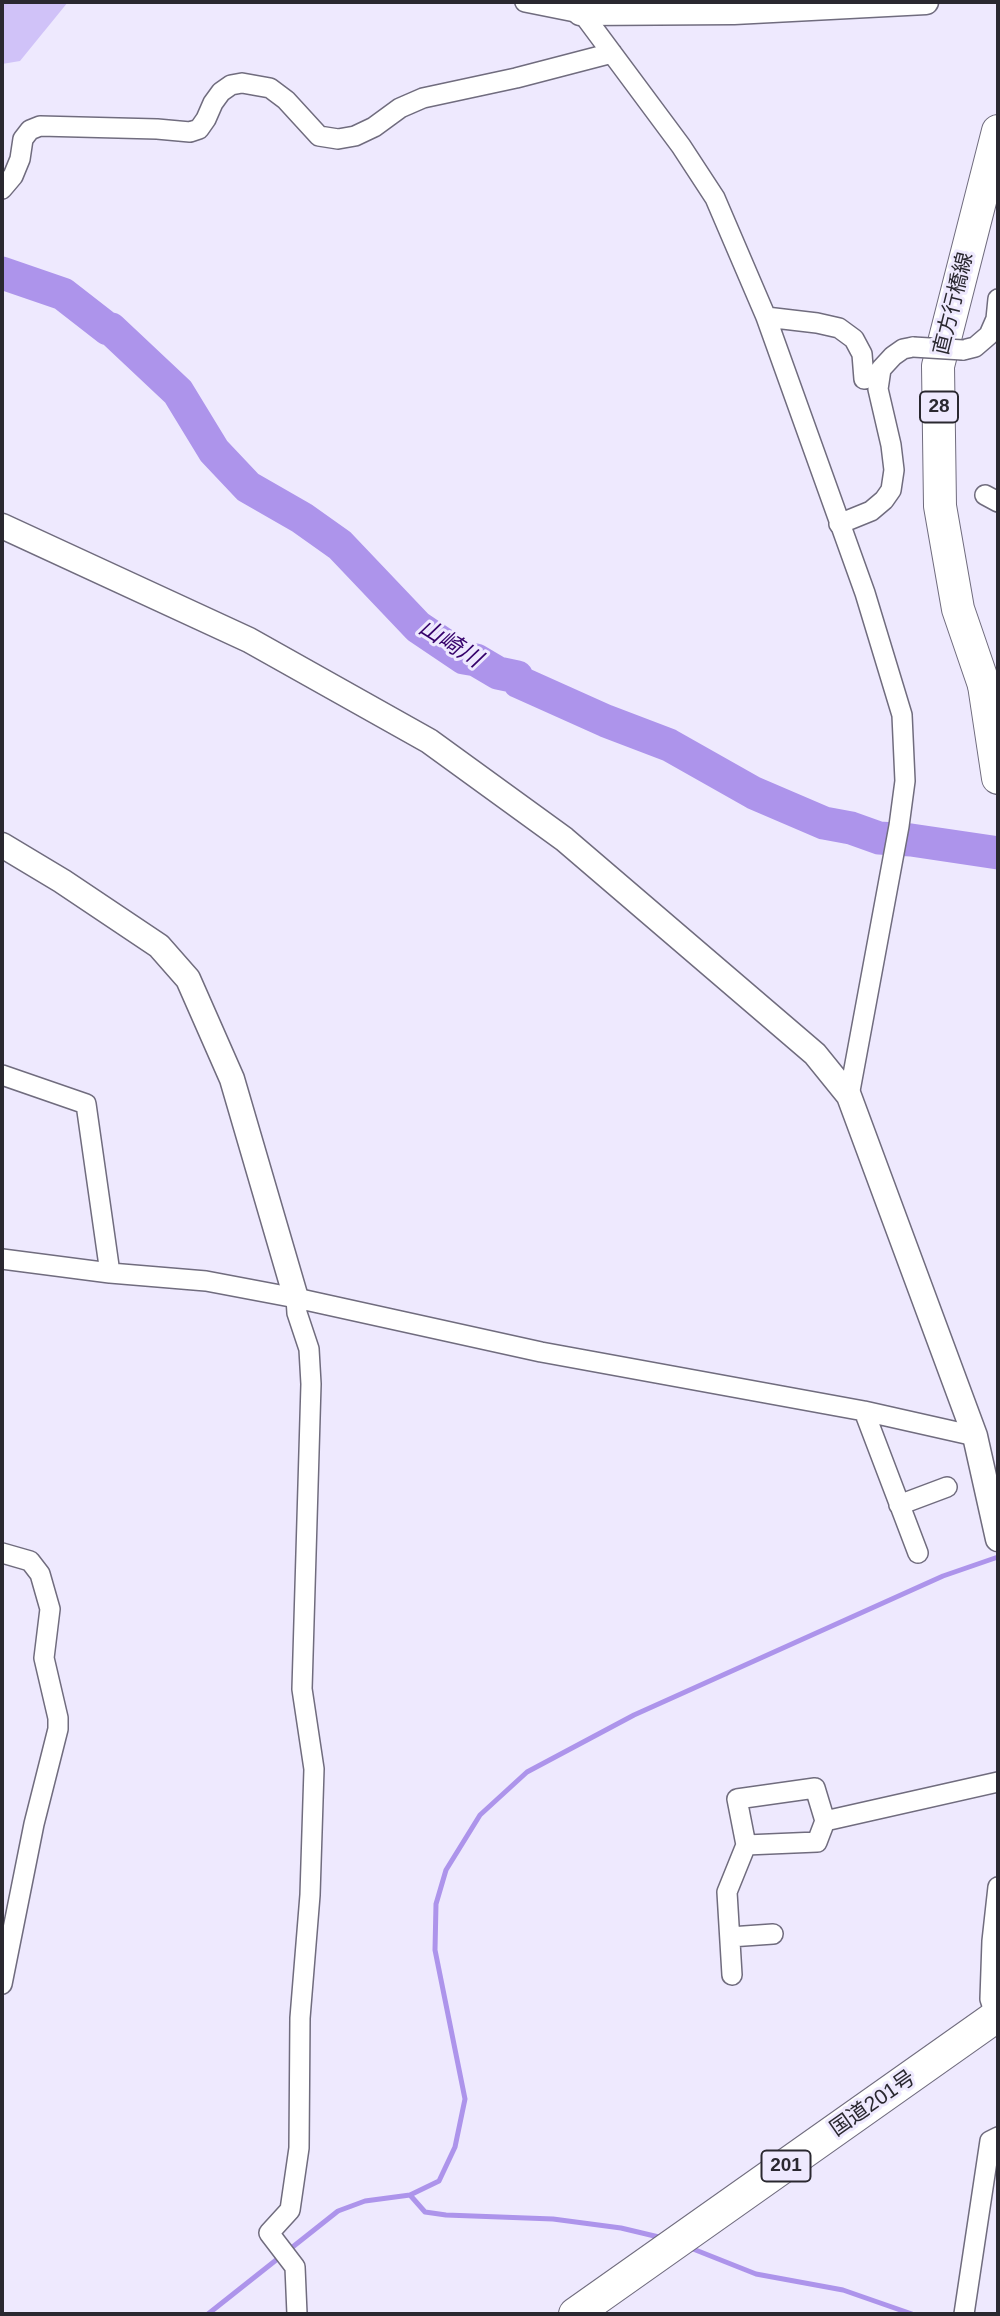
<!DOCTYPE html>
<meta charset="utf-8">
<style>
body{margin:0}
#map{position:relative;width:1000px;height:2316px;overflow:hidden;background:#eee9fe;font-family:Helvetica,sans-serif}
canvas{display:block}
.frame{position:absolute;inset:0;border:4px solid #2a2830;pointer-events:none}
</style>
<div id="map">
<canvas width="1000" height="2316"></canvas>
<div class="frame"></div>
</div>
<script>
const ctx = document.querySelector('canvas').getContext('2d');
ctx.lineJoin = 'round';
function fill(path, color) { ctx.fillStyle = color; ctx.fill(path, 'evenodd'); }
const poly = rows => new Path2D(rows.map(r => 'M' + r).join(''));
function strokePath(path, color, width, dash) { ctx.strokeStyle = color; ctx.lineWidth = width; ctx.lineCap = dash ? 'butt' : 'round'; ctx.setLineDash(dash || []); ctx.stroke(path); }
function drawText(font, color, halo, rows, align = 'center') {
  ctx.font = font + ' Helvetica,"Noto Sans JP",sans-serif'; ctx.lineWidth = 6; ctx.setLineDash([]); ctx.textBaseline = 'middle'; ctx.strokeStyle = halo; ctx.fillStyle = color; for (const [text, x, y, turn = 0] of rows) {
    ctx.save(); ctx.translate(x, y); ctx.rotate((+turn || 0) * Math.PI / 180); ctx.textAlign = isNaN(turn) ? turn : align; if (halo) ctx.strokeText(text, 0, 0); ctx.fillText(text, 0, 0); ctx.restore();
  }
}
fill(poly([
 [2,2,68,2,20,61,2,64]
]), '#d0c2f8');
strokePath(poly([
 [410,2195,425,2212,446,2215,553,2219,621,2228,663,2238],
 [688,2247,756,2274,843,2290,912,2314],
 [208,2314,338,2211,365,2201,410,2195,439,2181,455,2147,465,2099,435,1950,436,1904,446,1870,480,1815,527,1772,634,1715,943,1576,998,1557]
]), '#ad94eb', 5);
strokePath(poly([
 [2,273,63,294,108,329,111,329,178,392,214,451,248,487,302,518,340,545,418,627,464,658,476,660,498,673,517,677,519,682,606,721,669,745,754,793,824,823,851,828,879,838,911,840,998,853]
]), '#ad94eb', 33);
const minor = poly([
 [525,2,580,13],
 [574,2,681,146,715,198,766,317,865,593,902,715,905,781,899,826,849,1096],
 [2,189,13,176,20,159,23,139,30,130,40,126,157,129,190,132,199,129,206,119,213,103,221,92,231,85,242,83,270,88,286,100,319,136,338,139,355,136,374,127,400,108,423,98,516,78,612,53],
 [766,317,817,323,839,328,854,339,862,354,864,379],
 [963,350,975,347,989,335,996,319,998,299],
 [985,495,998,502],
 [839,524,871,511,884,500,891,490,894,470,891,445,878,389,881,369,893,356,903,349,913,347],
 [2,1075,86,1104,110,1273],
 [2,1259,110,1273,206,1281,296,1298,541,1352,864,1411,975,1436],
 [296,1298,297,1313,309,1349,311,1384,302,1689,314,1769,310,1895,300,2018,299,2148,290,2210,269,2233,295,2267,297,2314],
 [864,1411,918,1553],
 [899,1505,947,1487],
 [2,1553,30,1561,40,1574,50,1609,44,1658,58,1718,58,1729,34,1824,2,1984],
 [815,1788,825,1821,817,1842,746,1845,737,1799,815,1788],
 [825,1821,998,1782],
 [730,1937,773,1934],
 [732,1975,727,1892,746,1845],
 [996,2017,990,1999,992,1941,998,1887],
 [964,2314,990,2141,998,2137]
]);
const tertiary = poly([
 [580,13,734,12,926,2],
 [2,526,249,640,429,741,564,839,815,1054,849,1096,975,1436,998,1539],
 [2,845,62,881,159,946,188,979,232,1079,296,1298]
]);
const primary = poly([
 [984,685,958,609,940,506,938,366,998,131]
]);
const trunk = poly([
 [984,685,998,778],
 [575,2314,998,2015]
]);
strokePath(minor, '#706c7e', 22);
strokePath(tertiary, '#706c7e', 27);
strokePath(primary, '#706c7e', 34);
strokePath(trunk, '#706c7e', 34);
strokePath(minor, '#fff', 19);
strokePath(tertiary, '#fff', 24);
strokePath(primary, '#fff', 32);
strokePath(trunk, '#fff', 32);
const minorBridge = poly([
 [913,347,963,350]
]);
strokePath(minorBridge, '#706c7e', 22, []);
strokePath(minorBridge, '#fff', 19);
for (const [x, y, w] of [
 [939,407,38],
 [786,2166,49]
]) { const box = new Path2D(); box.roundRect(x - w / 2, y - 15.5, w, 31, 5); ctx.fillStyle = '#eee9fe'; ctx.fill(box); strokePath(box, '#2a2830', 2); }
drawText('bold 19px', '#2a2830', null, [
 ["28",939,407],
 ["201",786,2166]
]);
drawText('21px', '#2a2830', '#eee9fe', [
 ["直方行橋線",954,304,-76],
 ["国道201号",873,2104,-35]
]);
drawText('italic 23px', '#35006a', '#eee9fe', [
 ["山崎川",450,644,32]
]);
</script>
